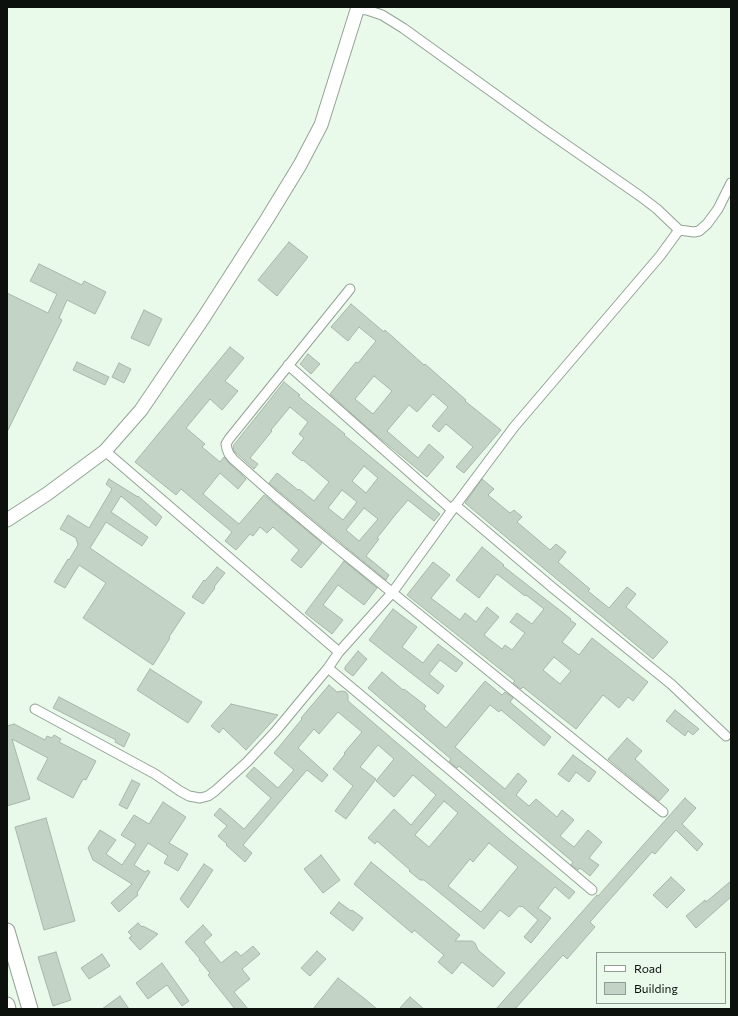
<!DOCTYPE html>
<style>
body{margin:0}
#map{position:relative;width:738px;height:1016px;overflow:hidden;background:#e9faeb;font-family:Commissioner,sans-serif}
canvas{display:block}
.frame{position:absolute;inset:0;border:8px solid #0c110d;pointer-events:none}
.legend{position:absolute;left:596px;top:952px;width:130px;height:52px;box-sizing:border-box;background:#e9faeb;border:1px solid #919d92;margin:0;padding:5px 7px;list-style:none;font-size:12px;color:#0c110d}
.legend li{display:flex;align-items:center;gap:8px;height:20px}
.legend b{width:20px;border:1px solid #919d92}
</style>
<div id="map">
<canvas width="738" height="1016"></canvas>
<div class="frame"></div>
<ul class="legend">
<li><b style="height:5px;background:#fff"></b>Road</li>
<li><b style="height:11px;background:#c3d3c5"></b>Building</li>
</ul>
</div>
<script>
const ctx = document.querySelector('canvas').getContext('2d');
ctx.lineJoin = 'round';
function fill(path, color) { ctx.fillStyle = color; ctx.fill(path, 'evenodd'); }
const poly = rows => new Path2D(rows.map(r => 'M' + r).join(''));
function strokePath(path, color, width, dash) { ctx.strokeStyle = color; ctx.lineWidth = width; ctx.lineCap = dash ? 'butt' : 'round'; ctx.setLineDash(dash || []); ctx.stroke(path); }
const building = poly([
 [289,242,308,257,277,296,258,280,289,242],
 [39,264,82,285,84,281,106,292,95,314,67,300,59,318,62,320,7,432,7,293,48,313,57,294,30,281,39,264],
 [351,304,384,332,385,330,424,365,425,364,466,400,465,401,501,430,464,473,456,467,473,447,446,424,439,432,432,426,448,407,433,394,417,412,409,405,387,431,418,458,429,444,444,457,427,477,370,430,330,394,356,362,358,363,376,341,359,327,348,341,331,327,351,304],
 [374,376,392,391,373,414,355,399,374,376],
 [144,310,162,319,149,346,131,338,144,310],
 [230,347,244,358,225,381,238,391,222,410,210,399,186,428,205,444,202,447,220,462,224,457,229,463,246,479,238,489,220,473,203,494,239,524,264,495,322,543,301,568,291,560,299,550,273,527,267,533,260,527,253,536,250,534,236,550,225,541,232,532,181,489,176,495,135,462,230,347],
 [308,354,320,364,311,374,300,364,308,354],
 [77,362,109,377,105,385,73,370,77,362],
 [119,363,131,369,124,383,112,377,119,363],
 [284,382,300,395,298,396,345,434,344,435,440,514,434,521,408,500,396,514,377,538,379,539,366,556,389,575,386,580,335,538,269,483,277,473,298,490,299,489,314,501,329,482,303,460,302,461,292,453,304,438,299,434,308,422,290,407,271,430,272,431,250,458,258,464,254,469,234,451,233,446,284,382],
 [364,466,378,478,366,493,352,481,364,466],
 [342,490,357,502,343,520,328,508,342,490],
 [364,508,378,519,359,541,346,530,364,508],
 [109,479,138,497,138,496,162,517,156,526,121,496,111,512,148,537,142,546,106,522,90,548,185,613,169,637,170,638,153,665,83,618,106,583,79,565,65,588,54,582,68,559,69,560,78,545,76,538,60,529,68,515,89,528,112,489,106,484,109,479],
 [482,479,494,489,488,495,510,513,514,510,522,517,517,522,550,550,556,544,566,552,558,562,590,589,588,591,609,608,627,587,636,594,626,607,668,642,653,659,465,503,482,479],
 [482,547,504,565,503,566,571,619,570,620,576,624,562,642,579,655,592,638,648,682,633,701,628,697,619,708,603,695,576,729,523,687,521,689,513,683,515,681,407,595,433,562,450,575,431,598,460,620,465,613,476,622,487,607,499,617,484,635,502,649,505,645,512,650,525,633,510,622,517,613,532,624,544,609,526,595,525,596,497,574,479,598,456,580,482,547],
 [554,657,571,671,560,684,543,670,554,657],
 [344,561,377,588,364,605,338,585,323,605,343,620,332,634,305,613,344,561],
 [217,567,225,573,214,587,215,588,203,604,192,597,204,580,205,581,217,567],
 [393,609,417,627,402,647,423,663,438,644,463,663,456,672,440,660,429,674,444,686,438,694,369,640,393,609],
 [358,651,367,659,353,676,345,670,345,667,358,651],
 [150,669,202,702,188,723,137,690,150,669],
 [382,672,403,690,404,689,426,706,424,709,446,728,485,681,502,695,505,692,513,698,510,702,551,737,544,746,501,710,499,712,490,705,455,747,505,789,518,773,527,781,516,795,529,806,536,799,557,817,562,810,574,820,560,836,574,847,588,830,602,842,589,858,599,865,590,876,580,868,578,870,571,865,573,862,459,766,457,768,449,762,451,759,368,688,382,672],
 [329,685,337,692,342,691,346,692,348,695,348,701,507,837,575,892,569,899,555,887,538,908,551,918,531,943,524,937,538,920,522,906,521,907,519,906,509,917,500,910,484,929,424,880,420,880,409,871,410,870,377,841,375,844,368,838,394,809,411,825,436,795,413,775,394,797,376,781,394,759,378,745,360,767,376,779,346,819,335,811,353,786,333,769,345,754,344,753,362,732,338,712,319,734,314,729,298,748,328,775,322,782,307,770,243,845,252,853,245,862,226,845,227,844,218,836,227,826,214,815,220,808,244,829,271,798,246,776,254,767,278,788,294,770,274,753,302,719,301,718,329,685],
 [444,801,458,813,429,847,415,835,444,801],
 [489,843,518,867,481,912,448,886,470,859,473,862,489,843],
 [59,697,130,734,124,747,115,742,116,740,53,708,59,697],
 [231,704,278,715,246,750,223,728,219,733,211,726,231,704],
 [675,710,699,729,693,735,688,731,685,736,666,721,675,710],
 [14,724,45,740,47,736,52,738,54,735,61,739,59,742,96,761,86,780,83,779,73,798,37,779,48,758,12,739,30,799,7,806,7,726,14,724],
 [627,738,642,751,635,759,669,790,659,801,608,759,627,738],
 [573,755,596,772,589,782,576,772,569,782,558,774,573,755],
 [132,780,140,784,127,809,119,805,132,780],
 [685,798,696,808,682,824,703,844,697,851,676,830,655,854,652,852,590,922,595,927,567,959,563,955,515,1009,496,1009,597,895,598,896,685,798],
 [163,802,186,817,169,843,188,854,178,871,164,863,168,856,148,843,134,865,145,872,148,870,150,872,137,893,138,895,119,912,111,903,132,884,93,860,88,848,100,830,116,840,106,854,122,865,136,844,121,835,134,815,149,824,163,802],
 [46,818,75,921,44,930,15,827,46,818],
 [321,855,340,880,323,893,304,869,321,855],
 [371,862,460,935,455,941,472,941,475,943,478,950,505,973,493,987,462,962,452,974,438,962,444,955,414,930,412,933,354,884,371,862],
 [204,864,213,870,188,908,180,899,204,864],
 [671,877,685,890,667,908,653,895,671,877],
 [731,881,731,897,696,928,686,916,705,900,706,902,731,881],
 [339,902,351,911,352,910,363,918,353,931,330,913,339,902],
 [138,923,142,927,143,926,158,934,140,950,129,938,132,936,128,932,138,923],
 [203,925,212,935,204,942,221,963,236,951,241,956,253,946,260,954,242,969,250,979,234,992,248,1009,235,1009,208,975,210,973,199,960,200,959,185,942,203,925],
 [317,951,326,959,310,976,301,968,317,951],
 [56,952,71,1000,53,1006,38,957,56,952],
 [102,954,110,966,89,979,81,968,102,954],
 [162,963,189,1001,182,1006,167,985,148,999,136,983,162,963],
 [338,978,365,999,377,1009,313,1009,338,978],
 [120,996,129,1009,102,1009,120,996],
 [410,997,424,1009,399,1009,410,997]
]);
fill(building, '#c3d3c5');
strokePath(building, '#a7b7a9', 1);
const minor = poly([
 [357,9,367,10,382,15,403,28,545,130,640,196,657,209,679,230,694,232,699,231,707,224,718,209,731,183],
 [350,289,229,439,226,444,227,449,229,454,233,459,276,497,331,543,663,812],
 [288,365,452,510],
 [105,451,339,652],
 [455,505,553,588,671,684,726,736],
 [328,668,449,769,592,890],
 [35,709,155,774,180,791,189,796,200,798,208,796,215,791,247,762,275,732,328,668,339,652,392,593,452,510,514,427,660,256,679,230]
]);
const secondary = poly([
 [7,520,47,494,105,451,141,410,204,317,267,219,300,165,321,125,358,7]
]);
const primary = poly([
 [7,931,30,1009],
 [7,1005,8,1009]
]);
strokePath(minor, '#93a395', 11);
strokePath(secondary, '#93a395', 15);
strokePath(primary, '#93a395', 17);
strokePath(minor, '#fff', 9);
strokePath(secondary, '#fff', 13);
strokePath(primary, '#fff', 15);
</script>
